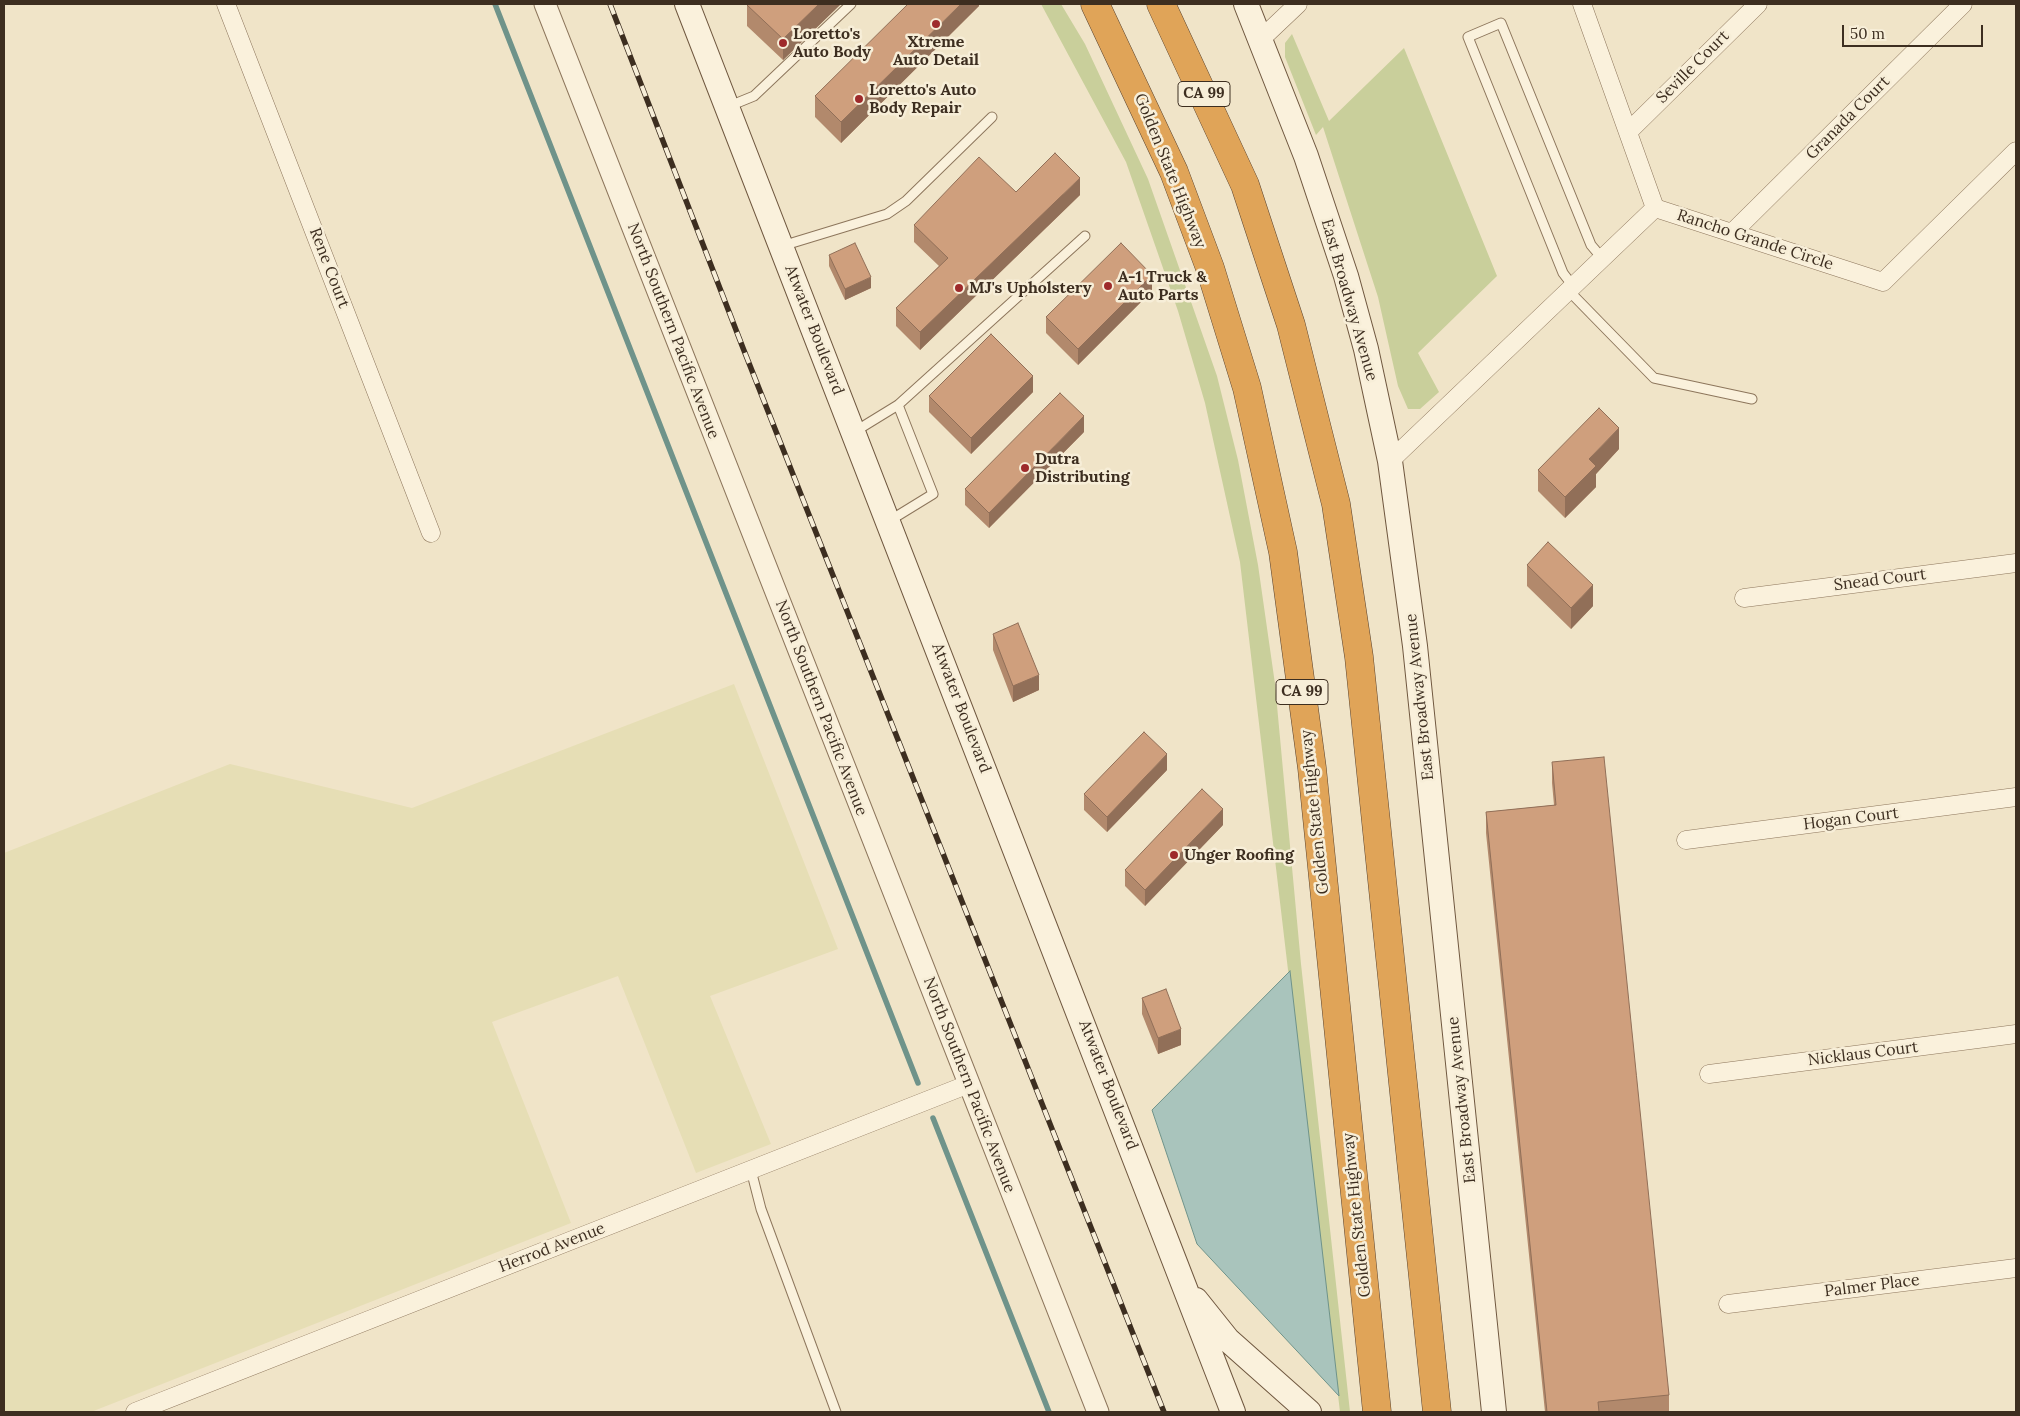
<!DOCTYPE html>
<style>
body{margin:0}
#map{position:relative;width:2020px;height:1416px;overflow:hidden;background:#f0e4c8;font-family:Lora,serif}
canvas{display:block}
.frame{position:absolute;inset:0;border:5px solid #3d2e20;pointer-events:none}
.scale{position:absolute;left:1842px;top:25px;width:141px;height:22px;box-sizing:border-box;border:2px solid #3d2e20;border-top:0;padding-left:6px;font-size:15px;line-height:18px;white-space:nowrap;color:#3d2e20;-webkit-text-stroke:4px #f7eed8;paint-order:stroke}
</style>
<div id="map">
<canvas width="2020" height="1416"></canvas>
<div class="frame"></div>
<div class="scale">50 m</div>
</div>
<script>
const ctx = document.querySelector('canvas').getContext('2d');
ctx.lineJoin = 'round';
function fill(path, color) { ctx.fillStyle = color; ctx.fill(path, 'evenodd'); }
const poly = rows => new Path2D(rows.map(r => 'M' + r).join(''));
function strokePath(path, color, width, dash) { ctx.strokeStyle = color; ctx.lineWidth = width; ctx.lineCap = dash ? 'butt' : 'round'; ctx.setLineDash(dash || []); ctx.stroke(path); }
function drawText(font, color, halo, rows, align = 'center') {
  ctx.font = font + ' Lora,serif'; ctx.lineWidth = 5; ctx.setLineDash([]); ctx.textBaseline = 'middle'; ctx.strokeStyle = halo; ctx.fillStyle = color; for (const [text, x, y, turn = 0] of rows) {
    ctx.save(); ctx.translate(x, y); ctx.rotate((+turn || 0) * Math.PI / 180); ctx.textAlign = isNaN(turn) ? turn : align; if (halo) ctx.strokeText(text, 0, 0); ctx.fillText(text, 0, 0); ctx.restore();
  }
}
fill(poly([
 [734,684,838,949,710,996,771,1144,696,1173,618,976,492,1022,571,1223,91,1412,4,1412,4,853,230,764,412,808]
]), '#e6deb5');
fill(poly([
 [1041,4,1061,4,1085,44,1148,179,1217,376,1238,460,1258,565,1275,684,1301,964,1350,1412,1340,1412,1240,562,1205,403,1178,311,1126,162],
 [1292,34,1329,121,1404,48,1497,276,1418,353,1439,392,1420,409,1408,409,1398,386,1378,297,1323,127,1316,135,1285,57,1285,43]
]), '#c9cf9b');
const water = poly([
 [1290,971,1339,1396,1197,1244,1152,1110,1290,971]
]);
fill(water, '#a9c4bc');
strokePath(water, '#6f938a', 1);
strokePath(poly([
 [495,4,918,1083],
 [933,1118,1049,1412]
]), '#6f938a', 5.5);
const service = poly([
 [727,107,754,96,851,4],
 [782,246,887,214,906,201,992,117],
 [1573,286,1563,273,1468,37,1501,23,1591,245,1602,258],
 [1568,290,1654,378,1752,399],
 [854,432,898,405,1085,236],
 [889,521,933,494,898,405],
 [751,1170,761,1209,836,1412]
]);
const minor = poly([
 [226,4,431,533],
 [1582,4,1655,208],
 [1260,40,1298,4],
 [1629,131,1758,4],
 [1655,208,1883,282,2016,151],
 [1733,232,1963,4],
 [1390,461,1655,208],
 [1744,598,2016,563],
 [1686,840,2016,797],
 [1709,1074,2016,1034],
 [1728,1304,2016,1268],
 [135,1412,969,1084]
]);
const tertiary = poly([
 [545,4,1098,1412]
]);
const secondary = poly([
 [687,4,1233,1412],
 [1246,4,1306,156,1346,276,1366,349,1390,461,1415,646,1494,1412],
 [1196,1300,1228,1340,1309,1412]
]);
const motorway = poly([
 [1095,4,1174,172,1210,268,1247,388,1283,552,1312,768,1377,1412],
 [1161,4,1245,185,1291,325,1336,504,1359,657,1437,1412]
]);
strokePath(service, '#8d765c', 11);
strokePath(minor, '#8d765c', 19);
strokePath(tertiary, '#8d765c', 23);
strokePath(secondary, '#6f573f', 26);
strokePath(motorway, '#5b4430', 29);
strokePath(service, '#faf1dc', 9);
strokePath(minor, '#faf1dc', 18);
strokePath(tertiary, '#faf1dc', 21);
strokePath(secondary, '#faf1dc', 24);
strokePath(motorway, '#e0a458', 28);
const rail = poly([
 [610,4,743,348,1164,1412]
]);
strokePath(rail, '#3d2e20', 5.5);
strokePath(rail, '#f7eed8', 4, [11]);
fill(poly([
 [841,4,783,60,747,26,747,5],
 [979,4,979,6,841,143,815,117,815,96],
 [1016,192,1080,195,920,350,896,326,896,308,939,266,914,242,914,225],
 [829,255,871,288,845,300,829,266],
 [1152,291,1078,365,1046,333,1046,317],
 [1033,392,971,454,929,412,929,396],
 [1084,432,989,528,965,505,965,489],
 [1619,449,1596,474,1596,487,1565,518,1538,491,1538,470],
 [1527,565,1593,606,1571,629,1527,586],
 [993,634,1039,690,1013,702,993,650],
 [1552,762,1669,1395,1669,1412,1545,1412,1486,833,1486,812,1554,805,1552,783],
 [1167,770,1107,832,1084,810,1084,794],
 [1223,825,1145,906,1125,886,1125,870],
 [1142,998,1181,1045,1158,1054,1142,1014]
]), '#b2896c');
fill(poly([
 [819,4,841,4,783,60,783,39],
 [961,4,979,4,979,6,841,143,841,122],
 [1080,178,1080,195,920,350,920,332],
 [1152,275,1152,291,1078,365,1078,349],
 [871,277,871,288,845,300,845,289],
 [1033,376,1033,392,971,454,971,438],
 [1084,416,1084,432,989,528,989,513],
 [1619,428,1619,449,1596,474,1596,487,1565,518,1565,497,1589,459],
 [1593,585,1593,606,1571,629,1571,608],
 [1039,675,1039,690,1013,702,1013,686],
 [1167,754,1167,770,1107,832,1107,817],
 [1223,809,1223,825,1145,906,1145,890],
 [1181,1029,1181,1045,1158,1054,1158,1038]
]), '#916f58');
const building = poly([
 [748,4,819,4,783,39,747,5,748,4],
 [908,4,961,4,841,122,815,96,908,4],
 [1055,153,1080,178,920,332,896,308,948,258,914,225,979,157,1016,192,1055,153],
 [855,243,871,277,845,289,829,255,855,243],
 [1121,243,1152,275,1078,349,1046,317,1121,243],
 [991,334,1033,376,971,438,929,396,991,334],
 [1060,393,1084,416,989,513,965,489,1060,393],
 [1599,408,1619,428,1589,459,1596,466,1565,497,1538,470,1599,408],
 [1548,542,1593,585,1571,608,1527,565,1548,542],
 [1018,623,1039,675,1013,686,993,634,1018,623],
 [1144,732,1167,754,1107,817,1084,794,1144,732],
 [1604,757,1669,1395,1598,1402,1599,1412,1547,1412,1486,812,1556,805,1552,762,1604,757],
 [1202,789,1223,809,1145,890,1125,870,1202,789],
 [1166,989,1181,1029,1158,1038,1142,998,1166,989]
]);
fill(building, '#cf9f7d');
strokePath(building, '#916f58', 1);
for (const [x, y, r, color] of [
 [936,24,5,"#9e2a2b"],
 [783,43,5,"#9e2a2b"],
 [859,99,5,"#9e2a2b"],
 [1108,286,5,"#9e2a2b"],
 [959,288,5,"#9e2a2b"],
 [1025,468,5,"#9e2a2b"],
 [1174,855,5,"#9e2a2b"]
]) { const dot = new Path2D(); dot.arc(x, y, r, 0, 2 * Math.PI); ctx.fillStyle = color; ctx.fill(dot); strokePath(dot, '#f7eed8', 2); }
for (const [x, y, w] of [
 [1204,94,52],
 [1302,692,52]
]) { const box = new Path2D(); box.roundRect(x - w / 2, y - 12.5, w, 25, 4); ctx.fillStyle = '#f7eed8'; ctx.fill(box); strokePath(box, '#3d2e20', 1); }
drawText('bold 15px', '#3d2e20', null, [
 ["CA 99",1204,94],
 ["CA 99",1302,692]
]);
drawText('bold 16px', '#3d2e20', '#f7eed8', [
 ["Loretto's",793,34],
 ["Auto Body",793,52],
 ["Xtreme",936,42,"center"],
 ["Auto Detail",936,60,"center"],
 ["Loretto's Auto",869,90],
 ["Body Repair",869,108],
 ["A-1 Truck &",1118,277],
 ["Auto Parts",1118,295],
 ["MJ's Upholstery",969,288],
 ["Dutra",1035,459],
 ["Distributing",1035,477],
 ["Unger Roofing",1184,855]
], 'left');
drawText('16px', '#3d2e20', '#f7eed8', [
 ["Seville Court",1693,67,-45],
 ["Granada Court",1848,118,-45],
 ["Golden State Highway",1170,171,68],
 ["Rancho Grande Circle",1755,240,18],
 ["Rene Court",329,268,69],
 ["East Broadway Avenue",1349,300,74],
 ["Atwater Boulevard",814,330,69],
 ["North Southern Pacific Avenue",673,331,69],
 ["Snead Court",1880,580,-7],
 ["East Broadway Avenue",1420,697,-96],
 ["North Southern Pacific Avenue",821,708,69],
 ["Atwater Boulevard",961,708,69],
 ["Golden State Highway",1315,812,-96],
 ["Hogan Court",1851,819,-7],
 ["Nicklaus Court",1863,1054,-7],
 ["North Southern Pacific Avenue",969,1085,69],
 ["Atwater Boulevard",1108,1085,69],
 ["East Broadway Avenue",1462,1100,-96],
 ["Golden State Highway",1357,1215,-96],
 ["Herrod Avenue",552,1248,-21],
 ["Palmer Place",1872,1286,-7]
]);
</script>
